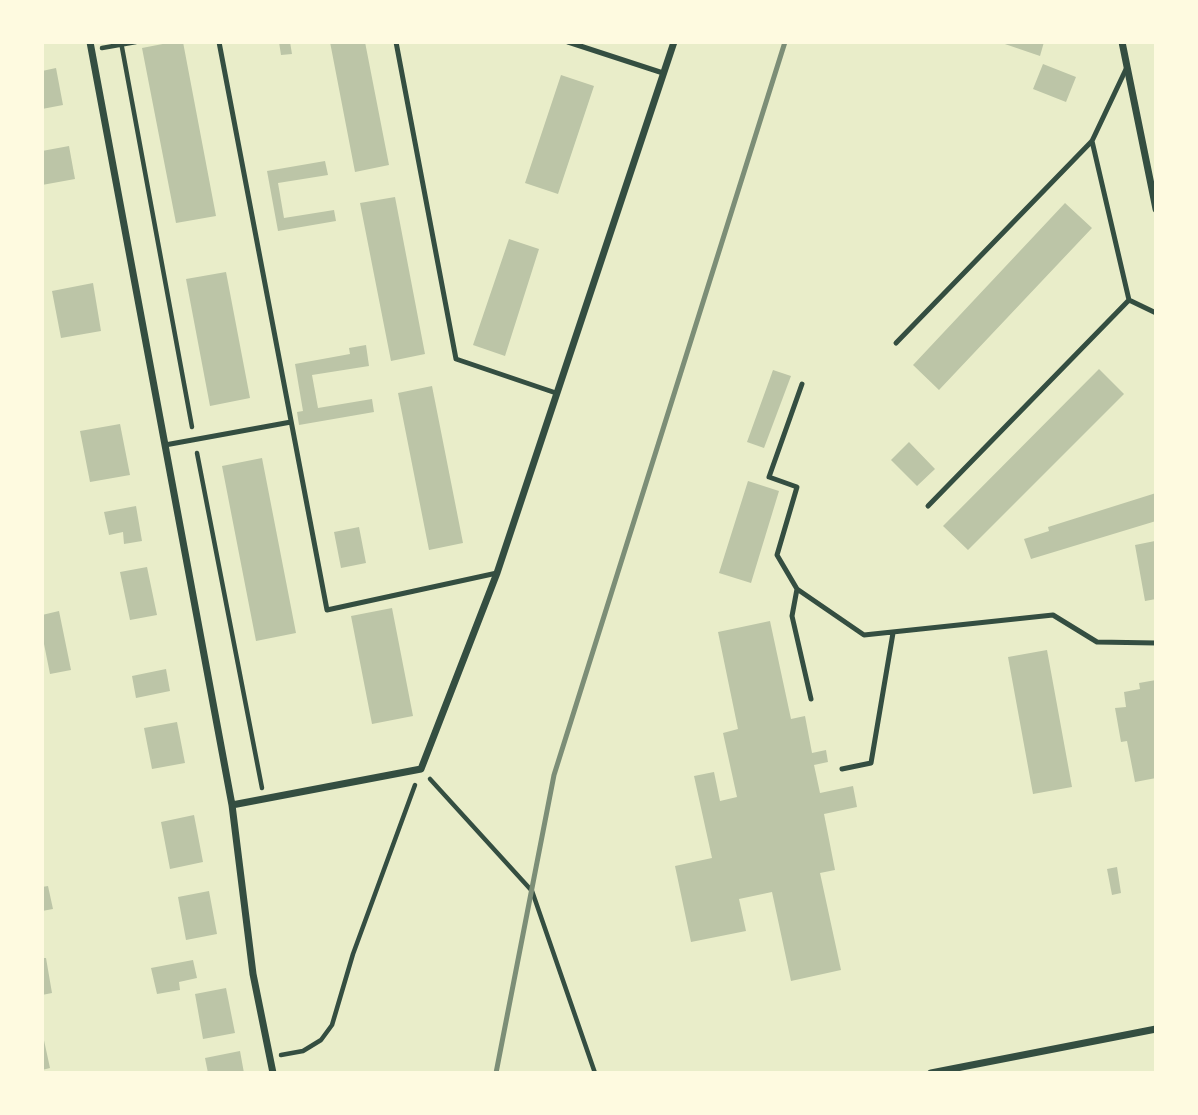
<!DOCTYPE html>
<style>
body{margin:0}
#map{position:relative;width:1198px;height:1115px;overflow:hidden;background:#e9edc9;font-family:"IBM Plex Serif",serif}
canvas{display:block}
.frame{position:absolute;inset:0;border:44px solid #fefae0;pointer-events:none}
</style>
<div id="map">
<canvas width="1198" height="1115"></canvas>
<div class="frame"></div>
</div>
<script>
const ctx = document.querySelector('canvas').getContext('2d');
ctx.lineJoin = 'round';
function fill(path, color) { ctx.fillStyle = color; ctx.fill(path, 'evenodd'); }
const poly = rows => new Path2D(rows.map(r => 'M' + r).join(''));
function strokePath(path, color, width, dash) { ctx.strokeStyle = color; ctx.lineWidth = width; ctx.lineCap = dash ? 'butt' : 'round'; ctx.setLineDash(dash || []); ctx.stroke(path); }
fill(poly([
 [173,42,183,42,216,216,176,223,142,48],
 [279,42,290,42,292,54,281,55],
 [330,42,365,42,389,165,355,172],
 [999,42,1044,42,1040,56],
 [1043,64,1076,77,1066,102,1033,89],
 [56,68,63,105,42,109,42,71],
 [561,75,594,86,558,194,525,183],
 [69,146,75,179,42,185,42,151],
 [325,161,328,175,278,183,284,218,334,210,336,221,278,231,267,171],
 [395,197,425,354,391,361,360,203],
 [1065,203,1092,228,939,390,913,365],
 [509,239,539,249,505,356,473,345],
 [226,272,250,398,210,406,186,279],
 [93,283,101,331,61,338,52,291],
 [366,345,369,366,312,375,318,408,372,399,374,412,299,425,297,412,303,411,295,364,350,354,349,348],
 [1099,369,1124,394,968,550,943,526],
 [773,370,791,376,764,448,747,442],
 [432,386,463,543,429,550,398,393],
 [120,424,130,475,90,482,80,431],
 [909,442,935,469,917,486,891,460],
 [262,458,296,633,256,641,222,466],
 [748,481,779,491,751,583,719,573],
 [1156,493,1156,521,1031,559,1024,539,1049,531,1048,527],
 [136,506,142,541,124,544,123,532,109,535,104,512],
 [359,527,366,563,341,568,334,532],
 [1155,541,1156,599,1145,601,1135,545],
 [147,567,157,615,130,620,120,572],
 [392,608,413,716,372,724,351,616],
 [59,611,71,670,50,674,42,634,42,615],
 [770,621,791,719,805,716,812,753,826,750,828,762,814,765,820,793,853,786,857,807,824,814,835,870,820,873,841,970,791,981,772,892,739,899,746,931,691,942,675,866,712,858,694,776,714,772,720,801,737,797,723,733,738,729,718,632],
 [1047,650,1072,787,1033,794,1008,657],
 [166,669,170,691,136,698,132,676],
 [1156,680,1156,778,1135,782,1127,741,1121,742,1115,708,1126,707,1124,692,1140,689,1139,683],
 [177,722,185,763,152,769,144,728],
 [194,815,203,862,170,869,161,822],
 [1117,867,1121,893,1112,895,1107,869],
 [48,886,53,909,42,911,42,887],
 [209,891,217,934,186,940,178,897],
 [42,958,46,958,52,993,42,995],
 [193,960,197,978,179,982,180,990,157,994,151,968],
 [226,988,235,1033,203,1039,195,994],
 [42,1031,50,1068,42,1070],
 [240,1051,244,1073,208,1073,205,1058]
]), '#bcc5a7');
strokePath(poly([
 [121,42,192,427],
 [102,48,136,42],
 [197,453,262,788],
 [430,779,532,891,595,1073],
 [281,1055,303,1051,321,1040,332,1025,353,954,415,785]
]), '#344e41', 4.5);
strokePath(poly([
 [219,42,327,610,497,573],
 [396,42,456,359,556,393],
 [568,42,663,73],
 [1092,141,1129,300],
 [896,343,1092,141,1127,67],
 [802,384,769,477,797,487,777,555,797,589,864,635,1053,615,1097,642,1156,643],
 [165,445,291,422],
 [928,506,1129,300,1156,313],
 [797,589,792,616,811,699],
 [842,769,871,763,893,633]
]), '#344e41', 5);
strokePath(poly([
 [90,42,232,805,253,974,273,1073],
 [1122,42,1156,209],
 [232,805,421,769,497,573,674,42],
 [931,1073,1156,1029]
]), '#344e41', 7);
strokePath(poly([
 [496,1073,554,775,785,42]
]), '#7c8e77', 5);
</script>
